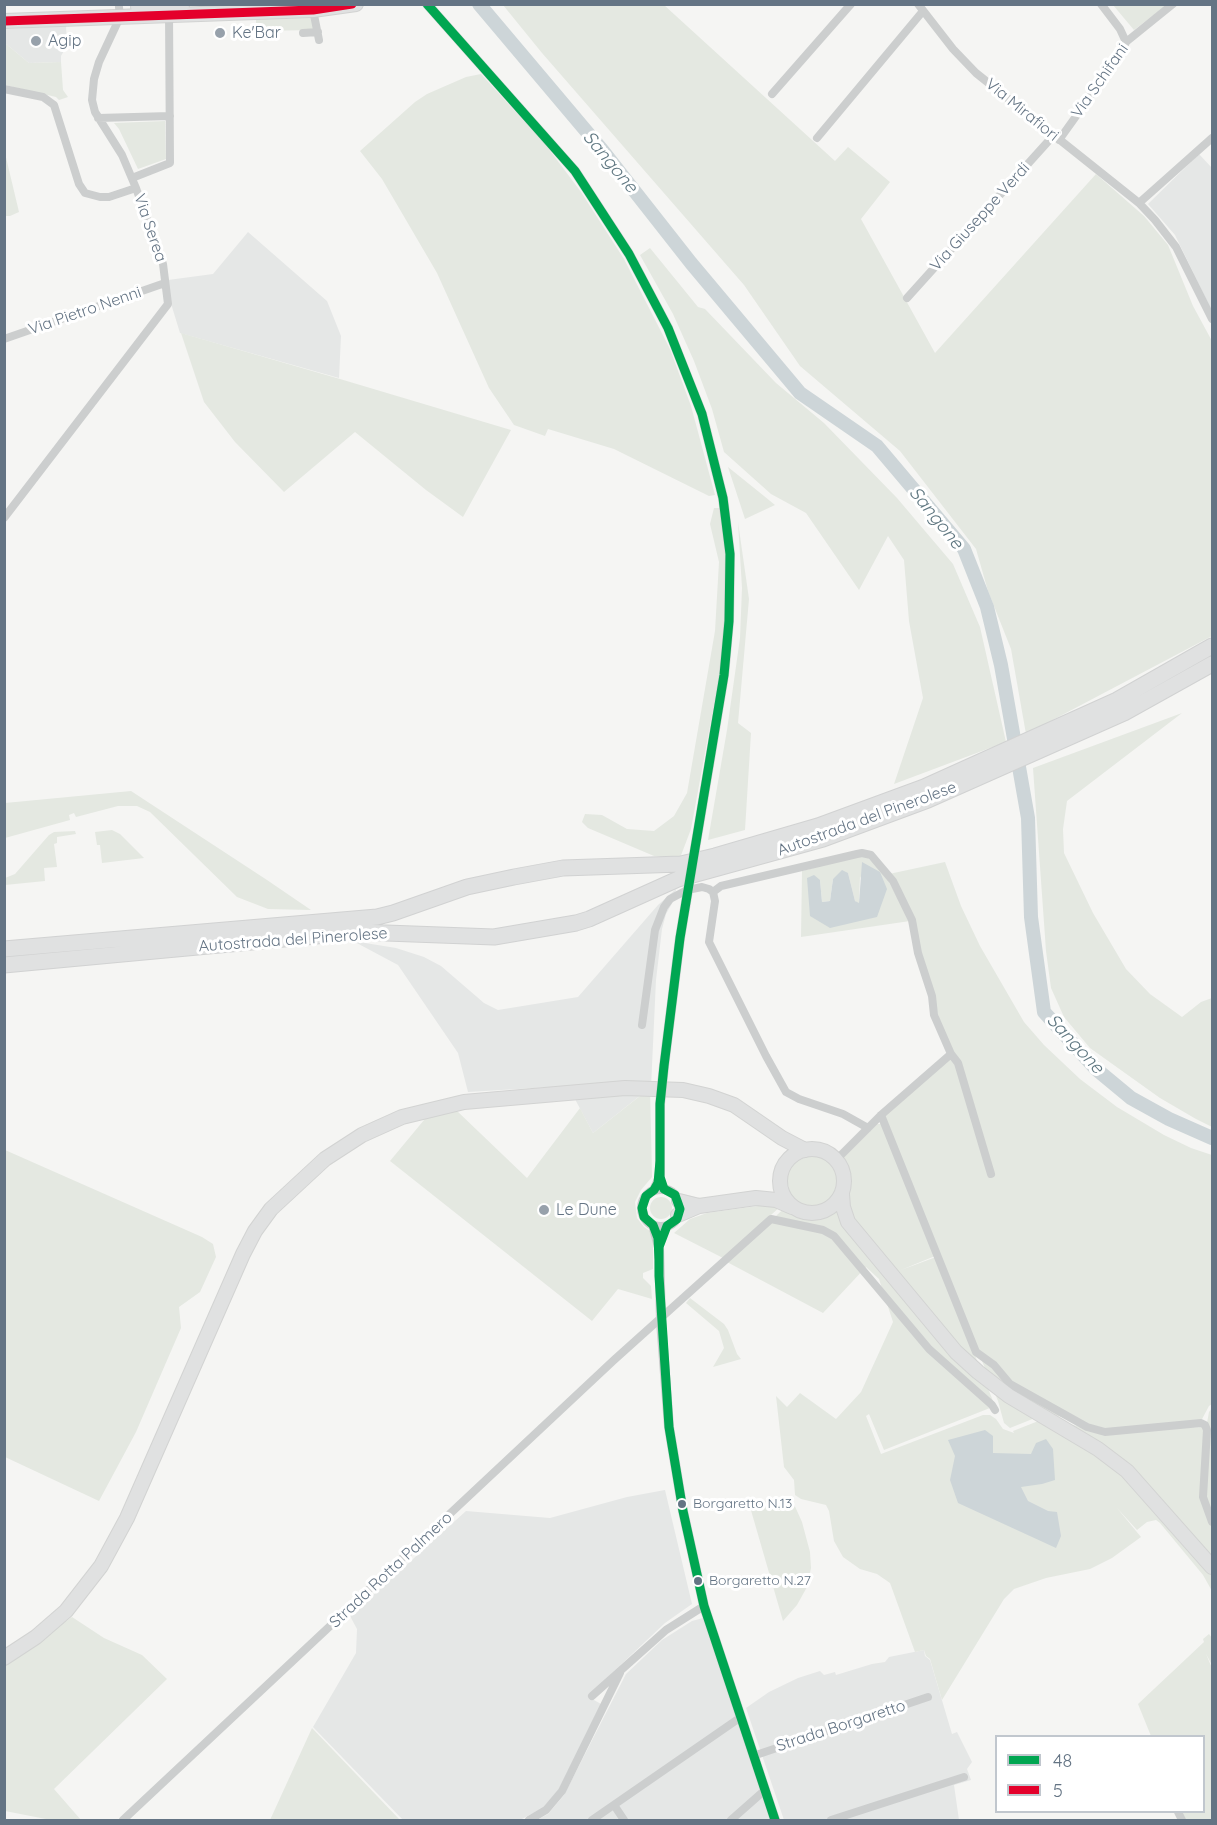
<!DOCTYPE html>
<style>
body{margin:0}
#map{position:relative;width:1217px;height:1825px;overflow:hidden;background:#f5f5f3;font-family:Quicksand,sans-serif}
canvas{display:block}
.frame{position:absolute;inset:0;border:6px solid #647484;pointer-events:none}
.legend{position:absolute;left:995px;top:1735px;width:210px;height:78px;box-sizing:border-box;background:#fff;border:2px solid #c1c7ce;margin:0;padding:8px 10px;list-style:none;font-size:18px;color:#647484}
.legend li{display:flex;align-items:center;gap:12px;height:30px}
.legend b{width:30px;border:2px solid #c1c7ce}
</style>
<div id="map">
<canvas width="1217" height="1825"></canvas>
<div class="frame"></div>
<ul class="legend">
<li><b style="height:8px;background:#00a651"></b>48</li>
<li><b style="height:8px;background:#e4002b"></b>5</li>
</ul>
</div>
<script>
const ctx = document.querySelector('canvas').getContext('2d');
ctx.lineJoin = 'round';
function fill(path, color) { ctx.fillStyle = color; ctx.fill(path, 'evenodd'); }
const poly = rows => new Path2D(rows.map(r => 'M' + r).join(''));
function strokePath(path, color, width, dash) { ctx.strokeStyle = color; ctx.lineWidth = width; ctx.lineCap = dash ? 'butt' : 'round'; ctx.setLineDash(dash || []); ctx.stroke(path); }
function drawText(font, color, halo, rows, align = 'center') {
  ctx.font = font + ' Quicksand,sans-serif'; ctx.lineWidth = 6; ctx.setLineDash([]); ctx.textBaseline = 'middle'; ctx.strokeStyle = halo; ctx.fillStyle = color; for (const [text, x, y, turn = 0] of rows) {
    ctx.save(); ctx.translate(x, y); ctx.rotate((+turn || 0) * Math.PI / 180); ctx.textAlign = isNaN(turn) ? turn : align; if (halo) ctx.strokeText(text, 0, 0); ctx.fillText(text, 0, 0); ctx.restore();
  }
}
fill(poly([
 [66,26,67,45,61,56,61,62,29,63,5,43,4,29],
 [1199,154,1212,168,1212,311,1175,235,1148,204],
 [248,232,327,301,341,336,339,378,180,333,169,297,168,280,213,274],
 [676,889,674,900,666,914,662,929,656,980,651,1087,593,1133,568,1086,468,1092,458,1053,398,965,353,941,396,948,424,957,441,966,484,1003,498,1010,578,997,658,905],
 [665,1490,692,1604,665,1623,591,1693,594,1700,601,1704,559,1789,543,1808,520,1820,403,1820,313,1727,356,1653,357,1629,350,1616,466,1511,550,1518,627,1497],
 [703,1618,770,1820,537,1820,548,1814,564,1795,626,1674,662,1640,692,1621],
 [924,1650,925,1656,930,1660,952,1734,957,1732,972,1762,967,1769,971,1780,954,1785,959,1820,784,1820,746,1708,769,1692,798,1678,820,1671,824,1675,835,1672,836,1675,872,1664,885,1662,889,1657]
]), '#e5e7e6');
fill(poly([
 [503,5,664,5,835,161,848,147,890,182,861,219,935,353,1096,174,1144,216,1168,245,1193,306,1212,341,1212,636,1026,734,1011,649,988,591,976,549,900,451,800,366,744,285,542,53],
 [1113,5,1167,5,1134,30],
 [312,18,315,30,256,31,256,19],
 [5,43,29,63,61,62,63,90,68,97,59,100,56,97,5,85],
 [481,74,545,144,581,192,624,259,670,349,691,406,715,495,709,496,614,449,548,429,545,436,514,425,489,388,437,273,382,179,360,151,415,102,427,94,466,77],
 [165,121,166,159,138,169,119,129,114,123],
 [4,149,19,212,10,216,5,216],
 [650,248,698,307,705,309,776,383,824,423,897,498,953,564,980,627,1006,742,894,784,923,698,909,621,904,560,888,536,859,590,806,513,771,494,724,452,712,409,694,361,673,314,640,255],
 [181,333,340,379,511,430,463,517,426,490,355,432,284,492,235,442,204,402],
 [728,467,764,496,775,505,745,519],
 [714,508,720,508,726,561,726,619,721,666,691,829,680,858,654,856,588,828,582,822,585,814,602,815,627,829,654,831,674,816,687,793,715,631,719,562,710,524],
 [738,522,749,599,738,723,751,733,745,830,708,840,727,730,740,638,742,588],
 [1182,713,1067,801,1063,829,1064,853,1093,913,1126,969,1150,994,1182,1017,1201,1002,1212,998,1212,1127,1196,1119,1160,1098,1090,1048,1064,1017,1051,988,1046,951,1033,768],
 [131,791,267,880,311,910,268,909,237,897,150,812,137,806,118,806,76,817,74,813,69,815,70,820,5,838,5,803],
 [112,830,120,834,144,858,102,863,100,845,97,845,95,832],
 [75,831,76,834,57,837,57,843,54,844,57,867,44,868,45,881,5,885,5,878,15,874,49,835,54,832],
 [857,856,867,857,883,871,910,921,801,937,802,871],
 [848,873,855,901,859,904,860,876,877,917,810,915,820,880,822,902,830,901,833,879],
 [945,862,961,906,980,946,1024,1022,1044,1045,1080,1079,1117,1107,1164,1135,1191,1148,1212,1155,1212,1404,1209,1406,1201,1421,1105,1429,1051,1414,1045,1414,1010,1428,1004,1423,998,1401,884,1115,946,1061,947,1045,916,940,889,874],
 [650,1088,652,1177,641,1190,635,1202,637,1218,644,1227,653,1233,653,1269,643,1273,643,1278,651,1286,652,1299,618,1289,592,1321,390,1161,429,1114,456,1110,527,1178,580,1108,593,1133],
 [877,1124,882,1124,935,1256,901,1270,936,1257,995,1406,884,1450,869,1414,866,1416,881,1454,983,1415,990,1415,996,1419,1003,1429,1014,1433,1013,1431,1046,1418,1096,1431,1203,1427,1204,1508,1212,1527,1212,1591,1203,1575,1160,1523,1156,1520,1147,1522,1137,1530,1117,1508,1141,1537,1112,1558,1090,1569,1046,1578,1014,1589,1004,1599,942,1700,930,1659,926,1656,924,1650,915,1652,890,1583,877,1574,860,1569,843,1557,834,1541,829,1511,826,1505,801,1499,795,1495,794,1480,784,1467,776,1396,787,1407,800,1393,836,1419,861,1392,893,1322,879,1279,866,1267,823,1313,727,1262,794,1199,789,1190,787,1179,790,1169,797,1161,812,1155,822,1157,831,1163,868,1128],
 [5,1150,202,1237,213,1244,216,1257,200,1292,179,1307,181,1328,136,1432,99,1501,5,1457],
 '650 1208a11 11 0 1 1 22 0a11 11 0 1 1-22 0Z',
 [772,1204,781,1206,723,1258,674,1233,690,1219,707,1213],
 [690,1298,724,1324,728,1330,737,1354,741,1359,713,1367,724,1348,719,1331,686,1303],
 [1212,1408,1212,1517,1206,1497,1207,1423,1209,1412],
 [748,1500,793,1502,802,1522,810,1552,811,1568,807,1587,797,1605,783,1621],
 [72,1617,104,1638,142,1655,167,1679,54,1789,81,1820,51,1820,5,1811,4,1664],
 [1209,1634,1212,1638,1212,1665,1206,1654,1212,1668,1212,1820,1184,1820,1181,1812,1204,1812,1204,1736,1151,1736,1138,1704,1204,1642,1203,1639],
 [312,1728,400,1820,270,1820]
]), '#e4e8e1');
fill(poly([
 [862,862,880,872,887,889,877,917,830,928,810,916,807,878,814,875,820,880,822,902,830,901,833,879,842,870,848,873,855,901,859,903],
 [985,1430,993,1436,993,1453,1031,1454,1036,1443,1046,1439,1053,1449,1055,1480,1042,1484,1021,1487,1028,1501,1048,1511,1057,1512,1061,1536,1056,1548,958,1503,950,1480,955,1456,948,1440]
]), '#cdd5d8');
strokePath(poly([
 [479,4,603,151,691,263,800,393,877,446,964,549,987,607,1001,665,1028,818,1031,917,1044,1012,1096,1069,1131,1098,1169,1119,1212,1138]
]), '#cdd5d8', 14);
const primary = poly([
 [138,7,182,5],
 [4,21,313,10,356,4],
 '780 1181a32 32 0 1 1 64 0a32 32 0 1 1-64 0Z',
 [842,1194,843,1207,848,1222,956,1352,978,1372,1009,1396,1098,1449,1127,1471,1212,1567],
 [679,1201,699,1206],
 [678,1215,699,1206,756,1198,776,1200,792,1207],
 [4,1658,36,1637,66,1611,101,1566,127,1518,243,1254,255,1231,271,1209,325,1159,362,1135,402,1117,464,1102,625,1088,683,1090,709,1096,734,1105,782,1138,805,1150]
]);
const motorway = poly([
 [4,949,377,917,393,913,467,887,514,877,563,868,681,864,715,856,818,826,924,787,1117,700,1212,646],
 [4,965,359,932,494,937,576,923,589,919,678,879,823,839,928,800,1124,713,1212,664]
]);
strokePath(primary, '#d2d3d2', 16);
strokePath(motorway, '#d1d2d2', 17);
strokePath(poly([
 [918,4,953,49,976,73,1139,203,1155,220,1176,247,1212,319],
 [1101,4,1120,29,1126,42],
 [313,10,319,40],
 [303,33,318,32],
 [4,89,43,97,54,105,79,184,85,193,100,197,109,197,136,188],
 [772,94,851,4],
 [98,118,170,116],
 [817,138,923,11],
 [1059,140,1122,52,1126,42,1173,4],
 [132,178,170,163,169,13],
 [1139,203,1212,138],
 [907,298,1053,136],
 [4,339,165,283],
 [4,518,168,304,163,264,136,188,122,155,95,112,92,100,94,79,99,62,120,17,119,7],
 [713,892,721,886,857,854,862,853,871,855,893,881,912,920,918,953,932,996,934,1015,951,1054],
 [642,1025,655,930,664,907,670,899,687,890,702,887,709,889,713,892,715,901,709,942,766,1056,786,1092,799,1099,843,1114,868,1128],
 [881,1115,976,1352,994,1365,1010,1384,1087,1427,1105,1432,1201,1423,1205,1425,1207,1430,1203,1497,1212,1522],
 [836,1160,881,1115,951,1054,958,1063,991,1174],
 [592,1696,666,1630,704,1606],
 [753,1756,928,1697],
 [614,1805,624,1820],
 [1178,1812,1182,1820],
 [123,1820,614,1360,771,1219,823,1230,834,1236,929,1349,992,1405,995,1410],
 [529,1820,546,1810,562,1791,620,1673],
 [592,1820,741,1717],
 [731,1820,765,1790],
 [831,1820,964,1777]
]), '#cccece', 8);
strokePath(poly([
 [427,4,575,171,629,254,668,328,702,414,723,498,730,554,729,621,724,675,709,765],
 [664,1066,680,938],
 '642 1208a19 19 0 1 1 38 0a19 19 0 1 1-38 0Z',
 [654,1190,660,1177,660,1104],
 [653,1225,659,1247,661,1321,669,1427,683,1511,704,1606,775,1820]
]), '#cccece', 10);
strokePath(primary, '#e0e1e1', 14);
strokePath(motorway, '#e0e1e1', 15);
strokePath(poly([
 [680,938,709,765],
 [660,1104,664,1066]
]), '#cccece', 10);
strokePath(poly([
 [427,4,575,171,629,254,668,328,702,414,723,498,730,554,729,621,724,675,680,938,664,1066,660,1104,660,1177,664,1189,675,1195,680,1209,677,1219,667,1226,659,1247,659,1276,669,1427,683,1511,704,1606,775,1820],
 [659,1260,658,1238,653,1225,644,1217,642,1208,646,1196,654,1190,658,1183,660,1161]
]), '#00a651', 9);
strokePath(poly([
 [4,21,313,10,352,4]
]), '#e4002b', 9);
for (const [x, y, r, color] of [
 [220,33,6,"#97a1ab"],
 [36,41,6,"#97a1ab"],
 [544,1210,6,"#97a1ab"],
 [682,1504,5,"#647484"],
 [698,1581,5,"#647484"]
]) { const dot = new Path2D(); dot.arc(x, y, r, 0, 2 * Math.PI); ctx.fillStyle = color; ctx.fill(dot); strokePath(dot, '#fff', 2); }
drawText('14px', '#647484', '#fff', [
 ["Borgaretto N.13",693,1504],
 ["Borgaretto N.27",709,1581]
], 'left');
drawText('16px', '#647484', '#fff', [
 ["Ke'Bar",232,33],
 ["Agip",48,41],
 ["Le Dune",556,1210]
], 'left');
drawText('16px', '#647484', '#fff', [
 ["Via Schifani",1100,81,-55],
 ["Via Mirafiori",1022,110,39],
 ["Via Giuseppe Verdi",980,217,-48],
 ["Via Serea",150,228,71],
 ["Via Pietro Nenni",85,311,-19],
 ["Autostrada del Pinerolese",867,819,-20],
 ["Autostrada del Pinerolese",293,940,-4],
 ["Strada Rotta Palmero",391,1570,-43],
 ["Strada Borgaretto",841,1726,-18]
]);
drawText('italic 18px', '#5f7781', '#fff', [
 ["Sangone",610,162,50],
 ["Sangone",936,518,51],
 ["Sangone",1075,1044,47]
]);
</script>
